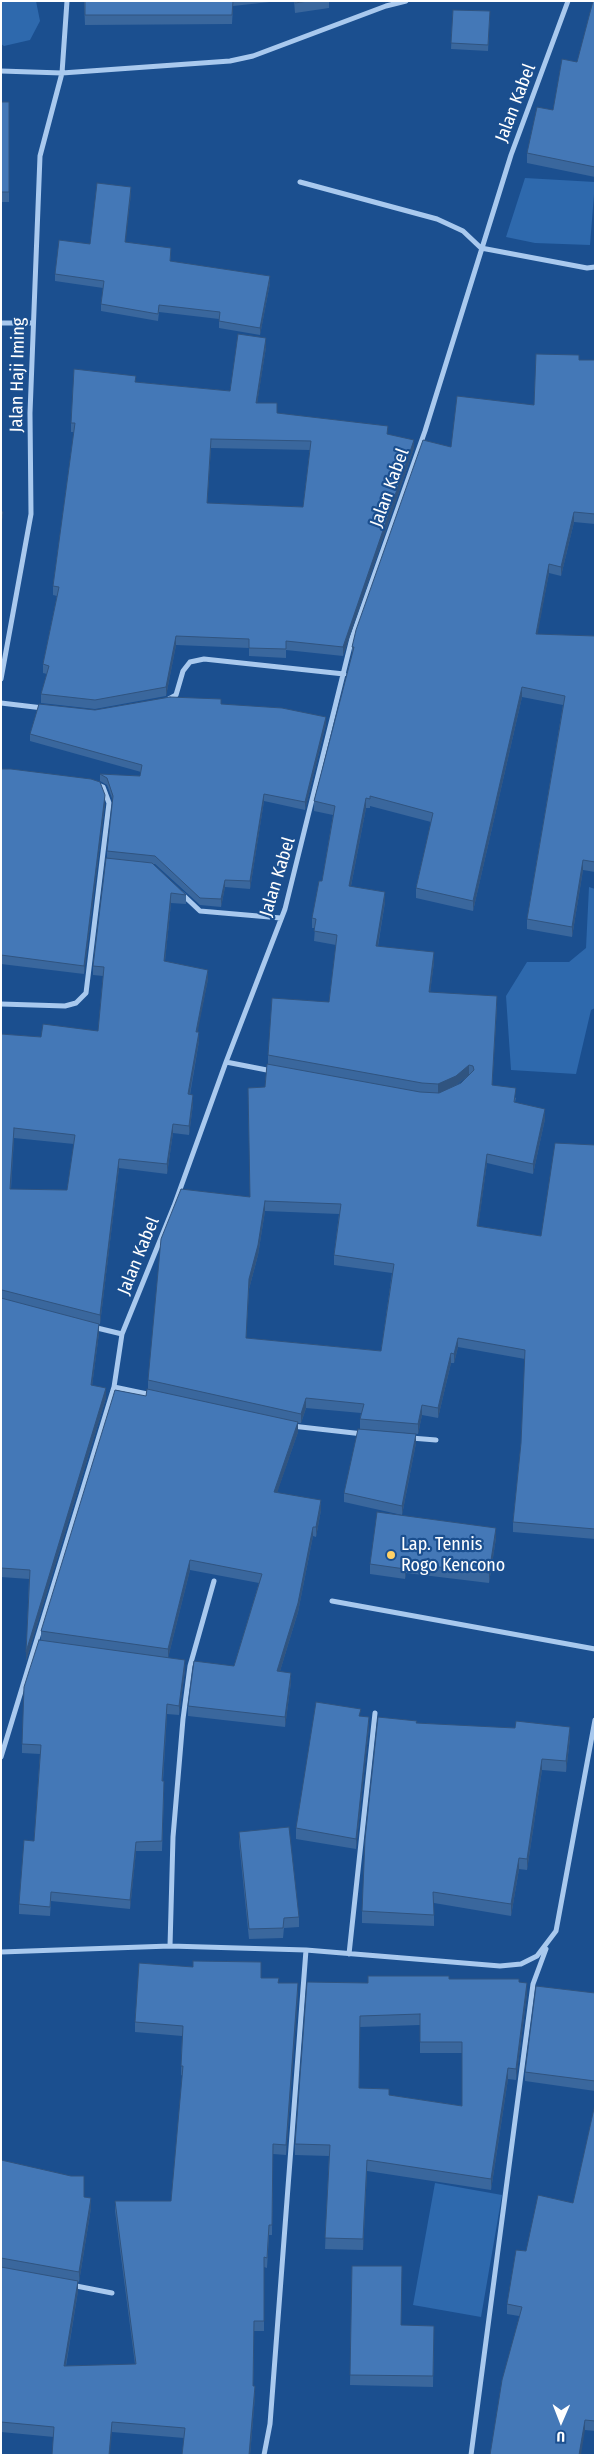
<!DOCTYPE html>
<style>
body{margin:0}
#map{position:relative;width:596px;height:2456px;overflow:hidden;background:#1b4f8f;font-family:"Fira Sans Condensed",sans-serif}
canvas{display:block}
.frame{position:absolute;inset:0;border:2px solid #fff;pointer-events:none}
.north{position:absolute;left:536px;top:2396px;width:50px;height:50px;-webkit-text-stroke:4px #1b4f8f;paint-order:stroke;rotate:181deg;font-size:14px;font-weight:700;line-height:20px;text-align:center;color:#fff}
.north::after{content:'';display:block;margin:auto;width:18px;height:22px;background:#fff;clip-path:polygon(50% 0,100% 100%,50% 72%,0 100%)}
</style>
<div id="map">
<canvas width="596" height="2456"></canvas>
<div class="frame"></div>
<div class="north">U</div>
</div>
<script>
const ctx = document.querySelector('canvas').getContext('2d');
ctx.lineJoin = 'round';
function fill(path, color) { ctx.fillStyle = color; ctx.fill(path, 'evenodd'); }
const poly = rows => new Path2D(rows.map(r => 'M' + r).join(''));
function strokePath(path, color, width, dash) { ctx.strokeStyle = color; ctx.lineWidth = width; ctx.lineCap = dash ? 'butt' : 'round'; ctx.setLineDash(dash || []); ctx.stroke(path); }
function drawText(font, color, halo, rows, align = 'center') {
  ctx.font = font + ' "Fira Sans Condensed",sans-serif'; ctx.lineWidth = 4.5; ctx.setLineDash([]); ctx.textBaseline = 'middle'; ctx.strokeStyle = halo; ctx.fillStyle = color; for (const [text, x, y, turn = 0] of rows) {
    ctx.save(); ctx.translate(x, y); ctx.rotate((+turn || 0) * Math.PI / 180); ctx.textAlign = isNaN(turn) ? turn : align; if (halo) ctx.strokeText(text, 0, 0); ctx.fillText(text, 0, 0); ctx.restore();
  }
}
fill(poly([
 [1,1,36,1,40,21,30,40,4,46,1,44],
 [525,178,595,182,590,245,535,243,506,237],
 [589,887,595,889,595,1008,591,1010,576,1074,511,1070,506,996,527,962,569,962,586,948],
 [435,2183,502,2195,481,2317,413,2305]
]), '#2e69ad');
strokePath(poly([
 [1,71,62,73,230,61,253,56,386,6,406,1],
 [300,182,437,219,463,231,481,248,587,268,595,267],
 [1,323,33,323],
 [1,679,31,514,30,413,40,156,62,73,67,1],
 [167,700,176,695,183,671,190,662,204,659,344,674],
 [1,703,43,708],
 [182,894,200,911,281,918],
 [1,1004,65,1006,76,1003,86,993,109,803,103,787,96,784],
 [226,1062,272,1071],
 [93,1327,122,1334],
 [114,1387,152,1395],
 [292,1426,363,1434],
 [411,1438,436,1440],
 [332,1601,595,1649],
 [1,1757,114,1387,122,1334,174,1206,226,1062,285,909,352,638,425,431,511,155,568,1],
 [170,1946,173,1837,183,1719,190,1666,214,1581],
 [1,1952,170,1946,306,1950,500,1966,521,1964,537,1956,556,1931,595,1720],
 [349,1954,375,1713],
 [71,2285,112,2293],
 [264,2455,270,2424,306,1950],
 [471,2455,533,1984,546,1949]
]), '#a9c9ee', 5);
fill(poly([
 [84,1,279,1,233,6,232,24,85,25],
 [294,1,329,1,329,8,295,13],
 [595,1,595,177,527,163,527,153,553,110,577,62],
 [453,10,490,11,488,51,451,49],
 [1,102,9,102,9,202,1,202],
 [131,194,125,242,171,255,170,261,270,283,260,335,219,328,219,319,159,312,158,321,101,311,101,304,103,288,55,281,55,274,90,244],
 [266,347,257,403,277,413,388,434,414,448,343,656,286,650,286,658,249,656,249,648,176,645,166,696,95,709,41,703,41,694,47,674,43,673,43,664,57,596,53,595,53,586,74,432,71,432,71,423,136,382,230,391],
 [211,448,310,450,303,507,207,503],
 [579,360,595,360,595,524,574,522,561,576,549,573,537,634,595,636,595,872,583,870,572,937,527,929,527,919,563,705,522,697,473,911,416,898,416,888,431,822,370,806,370,808,366,808,351,886,385,902,378,946,434,962,430,992,497,1006,492,1085,516,1098,515,1102,545,1119,533,1174,487,1163,478,1226,541,1236,595,1145,595,1539,513,1532,513,1522,521,1443,525,1359,458,1347,454,1363,451,1363,438,1418,422,1415,418,1434,360,1429,360,1419,361,1413,306,1408,301,1423,298,1423,298,1432,277,1492,321,1510,316,1537,313,1536,298,1612,280,1671,291,1682,285,1727,188,1716,188,1706,234,1666,259,1583,190,1570,168,1658,185,1670,179,1715,167,1714,163,1781,164,1790,162,1851,136,1851,130,1909,51,1901,50,1916,19,1914,19,1904,34,1841,40,1754,22,1753,22,1744,41,1640,41,1631,146,1396,148,1389,148,1380,250,1197,265,1087,268,1064,268,1055,329,1002,336,945,314,941,315,928,312,928,312,918,322,881,333,815,314,811,314,801,352,655,352,647,451,447,534,405],
 [469,1075,461,1083,456,1085],
 [265,1211,339,1214,334,1255,334,1265,392,1273,381,1351,246,1338,249,1289,258,1255],
 [221,704,326,724,305,810,264,801,250,889,225,887,221,907,200,905,155,864,153,864,186,895,186,904,171,903,165,961,208,979,197,1032,199,1041,190,1095,193,1104,189,1135,173,1133,167,1174,119,1168,100,1324,99,1324,99,1333,92,1386,106,1398,26,1661,29,1579,1,1577,1,1034,41,1037,98,1031,103,976,93,975,93,966,107,858,107,851,113,801,107,785,100,781,100,774,140,776,141,772,30,741,30,734,95,710],
 [14,1138,74,1144,67,1190,11,1189],
 [1,769,105,804,84,974,1,964],
 [416,1443,402,1515,344,1502,344,1493],
 [496,1538,489,1583,406,1573,405,1579,370,1574,370,1564],
 [361,1716,369,1727,356,1849,296,1839,296,1828],
 [417,1723,570,1738,566,1772,542,1770,527,1870,519,1869,511,1916,434,1903,434,1926,362,1923,362,1911],
 [239,1832,299,1917,299,1927,284,1928,283,1938,249,1939,239,1842],
 [261,1978,279,1983,298,1993,286,2155,273,2154,272,2235,269,2235,267,2268,264,2267,264,2331,254,2331,253,2386,255,2396,250,2455,182,2455,184,2438,112,2432,54,2437,1,2432,1,2160,84,2197,91,2208,79,2282,78,2282,78,2291,66,2366,135,2364,115,2211,115,2201,171,2201,183,2076,181,2075,182,2036,135,2032,135,2022],
 [449,1979,519,1982,527,1994,516,2080,508,2079,491,2190,367,2171,363,2250,325,2249,329,2156,295,2155,295,2144,368,1983],
 [420,2025,420,2053,462,2053,462,2106,389,2095,359,2088,360,2027],
 [595,1993,595,2091,525,2081,525,2072],
 [595,2105,595,2431,585,2430,519,2316,507,2314,507,2304,526,2251,573,2203],
 [352,2266,401,2325,434,2326,433,2387,350,2385]
]), '#3a679d');
fill(poly([
 [131,187,131,194,125,250,125,242],
 [270,276,270,283,260,335,260,328],
 [266,338,266,347,256,411,256,403],
 [211,439,211,448,207,511,207,503],
 [414,440,414,448,343,656,343,647],
 [574,512,574,522,561,576,561,567],
 [549,564,549,573,536,643,536,634],
 [176,636,176,645,166,696,166,687],
 [522,687,522,697,473,911,473,901],
 [326,717,326,724,305,810,305,802],
 [264,794,264,801,250,889,250,881],
 [105,795,105,804,84,974,84,966],
 [366,798,366,808,349,896,349,886],
 [583,860,583,870,572,937,572,927],
 [225,880,225,887,221,907,221,899],
 [385,892,385,902,376,956,376,946],
 [171,893,171,903,164,970,164,961],
 [434,952,434,962,429,1002,429,992],
 [208,970,208,979,196,1041,196,1032],
 [497,996,497,1006,492,1094,492,1085],
 [199,1032,199,1041,188,1103,188,1094],
 [469,1065,469,1075,456,1085,438,1094,438,1084],
 [193,1095,193,1104,189,1135,189,1126],
 [545,1109,545,1119,533,1174,533,1164],
 [173,1124,173,1133,167,1174,167,1164],
 [14,1128,14,1138,10,1198,10,1189],
 [487,1154,487,1163,477,1236,477,1226],
 [119,1159,119,1168,100,1324,100,1315],
 [265,1201,265,1211,258,1255,249,1289,246,1348,249,1279],
 [99,1324,99,1333,91,1394,91,1385],
 [458,1338,458,1347,454,1363,454,1354],
 [451,1353,451,1363,438,1418,438,1408],
 [106,1388,106,1398,26,1661,26,1652],
 [306,1398,306,1408,301,1423,301,1414],
 [422,1405,422,1415,418,1434,418,1424],
 [298,1422,298,1432,274,1502,274,1492],
 [416,1434,416,1443,402,1515,402,1506],
 [321,1500,321,1510,316,1537,316,1527],
 [313,1527,313,1536,298,1612,277,1681,277,1671],
 [496,1528,496,1538,489,1583,489,1573],
 [190,1560,190,1570,168,1658,168,1649],
 [406,1563,406,1573,405,1579,405,1569],
 [185,1660,185,1670,179,1715,179,1706],
 [291,1673,291,1682,285,1727,285,1717],
 [167,1704,167,1714,162,1790,162,1781],
 [369,1717,369,1727,356,1849,356,1839],
 [570,1727,570,1738,566,1772,566,1761],
 [542,1759,542,1770,527,1870,527,1859],
 [136,1842,136,1851,130,1909,130,1900],
 [519,1858,519,1869,511,1916,511,1904],
 [298,1983,298,1993,286,2155,286,2145],
 [527,1983,527,1994,516,2080,516,2069],
 [508,2068,508,2079,491,2190,491,2179],
 [367,2160,367,2171,363,2250,363,2239],
 [91,2198,91,2208,79,2282,79,2272],
 [78,2281,78,2291,64,2376,64,2366],
 [255,2386,255,2396,250,2455,249,2455],
 [585,2420,585,2430,581,2455,579,2455],
 [112,2422,112,2432,110,2455,109,2455]
]), '#305480');
const building = poly([
 [85,1,233,1,232,15,85,15,85,1],
 [295,1,308,1,295,3,295,1],
 [593,1,595,1,595,167,527,153,537,107,553,110,562,59,577,62,593,1],
 [453,10,490,11,488,45,451,43,453,10],
 [1,102,9,102,9,192,1,192,1,102],
 [97,183,131,187,125,242,171,248,170,261,270,276,260,328,219,321,220,312,159,305,158,314,101,304,104,281,55,274,59,240,90,244,97,183],
 [238,334,266,338,256,403,277,403,277,413,388,426,387,434,414,440,343,647,286,641,286,649,249,648,249,639,176,636,166,687,95,700,41,694,49,666,43,664,59,587,53,586,75,423,71,423,74,369,136,376,135,382,230,391,238,334],
 [211,439,311,441,303,507,207,503,211,439],
 [536,354,579,355,579,360,595,360,595,514,574,512,561,567,549,564,536,634,595,636,595,862,583,860,572,927,527,919,565,696,522,687,473,901,416,888,433,813,370,796,370,799,366,798,349,886,385,892,376,946,434,952,429,992,497,996,492,1085,516,1088,514,1102,545,1109,533,1164,487,1154,477,1226,541,1236,555,1143,595,1145,595,1529,513,1522,521,1443,525,1350,458,1338,454,1354,451,1353,438,1408,422,1405,418,1424,360,1419,364,1404,306,1398,301,1414,148,1380,161,1239,181,1189,250,1197,248,1088,265,1087,267,1064,420,1092,439,1093,461,1083,474,1070,473,1066,469,1065,456,1076,438,1084,422,1083,268,1055,272,998,329,1002,337,935,314,931,316,919,312,918,319,881,322,881,335,806,314,801,354,647,352,647,356,630,423,440,451,447,457,396,534,405,536,354],
 [265,1201,341,1204,334,1255,394,1264,381,1351,246,1338,249,1279,258,1245,265,1201],
 [1,511,3,512,1,526,1,511],
 [170,697,221,699,221,704,282,708,326,717,305,802,264,794,250,881,225,880,221,899,200,898,155,856,107,851,113,796,107,778,100,774,140,776,142,765,30,734,39,704,95,710,170,697],
 [1,769,11,769,91,779,100,782,105,795,84,966,1,955,1,769],
 [106,858,152,863,186,895,171,893,164,961,208,970,196,1032,199,1032,188,1094,193,1095,189,1126,173,1124,167,1164,119,1159,100,1315,2,1290,1,1290,1,1034,41,1037,43,1024,98,1031,104,967,93,966,106,858],
 [14,1128,75,1135,67,1190,10,1189,14,1128],
 [1,1298,99,1324,91,1385,106,1388,26,1652,30,1570,1,1568,1,1298],
 [147,1389,298,1422,274,1492,321,1500,316,1527,313,1527,298,1603,277,1671,291,1673,285,1717,188,1706,194,1661,234,1666,262,1574,190,1560,168,1649,41,1631,115,1390,146,1396,147,1389],
 [358,1429,416,1434,402,1506,344,1493,358,1429],
 [377,1512,496,1528,489,1573,406,1563,405,1569,370,1564,377,1512],
 [39,1640,185,1660,179,1706,167,1704,162,1781,164,1781,162,1841,136,1842,130,1900,51,1892,50,1907,19,1904,24,1840,34,1841,41,1745,22,1744,24,1687,39,1640],
 [316,1702,361,1709,359,1716,369,1717,356,1839,296,1828,316,1702],
 [378,1717,417,1721,416,1723,515,1728,516,1721,570,1727,566,1761,542,1759,527,1859,519,1858,511,1904,433,1892,434,1915,362,1911,365,1839,378,1717],
 [289,1827,299,1917,284,1918,283,1928,249,1929,239,1832,289,1827],
 [193,1961,261,1962,261,1978,279,1978,278,1983,298,1983,286,2145,273,2144,272,2225,269,2225,267,2258,264,2257,264,2321,254,2321,253,2386,255,2386,249,2455,182,2455,185,2428,112,2422,109,2455,52,2455,54,2427,1,2422,1,2267,78,2281,64,2366,136,2364,115,2201,171,2201,183,2066,181,2066,183,2026,135,2022,139,1963,193,1967,193,1961],
 [368,1976,449,1976,449,1979,519,1979,519,1982,527,1983,516,2069,508,2068,491,2179,367,2160,363,2239,325,2238,330,2145,295,2144,307,1982,368,1983,368,1976],
 [420,2014,420,2042,462,2042,462,2106,389,2095,389,2089,359,2088,360,2016,420,2014],
 [536,1986,595,1993,595,2081,525,2072,536,1986],
 [595,2104,595,2421,585,2420,579,2455,490,2455,502,2380,522,2307,507,2304,516,2250,526,2251,538,2195,573,2203,595,2104],
 [1,2160,71,2176,84,2176,84,2197,91,2198,79,2272,1,2258,1,2160],
 [352,2266,402,2266,401,2325,434,2326,433,2376,350,2375,352,2266]
]);
fill(building, '#4478b7');
strokePath(building, '#305480', 1);
for (const [x, y, r, color] of [
 [391,1555,5,"#ffd166"]
]) { const dot = new Path2D(); dot.arc(x, y, r, 0, 2 * Math.PI); ctx.fillStyle = color; ctx.fill(dot); strokePath(dot, '#1b4f8f', 2); }
drawText('18px', '#fff', '#1b4f8f', [
 ["Jalan Kabel",516,103,-69],
 ["Jalan Haji Iming",18,375,-89],
 ["Jalan Kabel",390,488,-70],
 ["Jalan Kabel",278,877,-73],
 ["Jalan Kabel",139,1256,-68]
]);
drawText('18px', '#fff', '#1b4f8f', [
 ["Lap. Tennis",401,1545],
 ["Rogo Kencono",401,1566]
], 'left');
</script>
